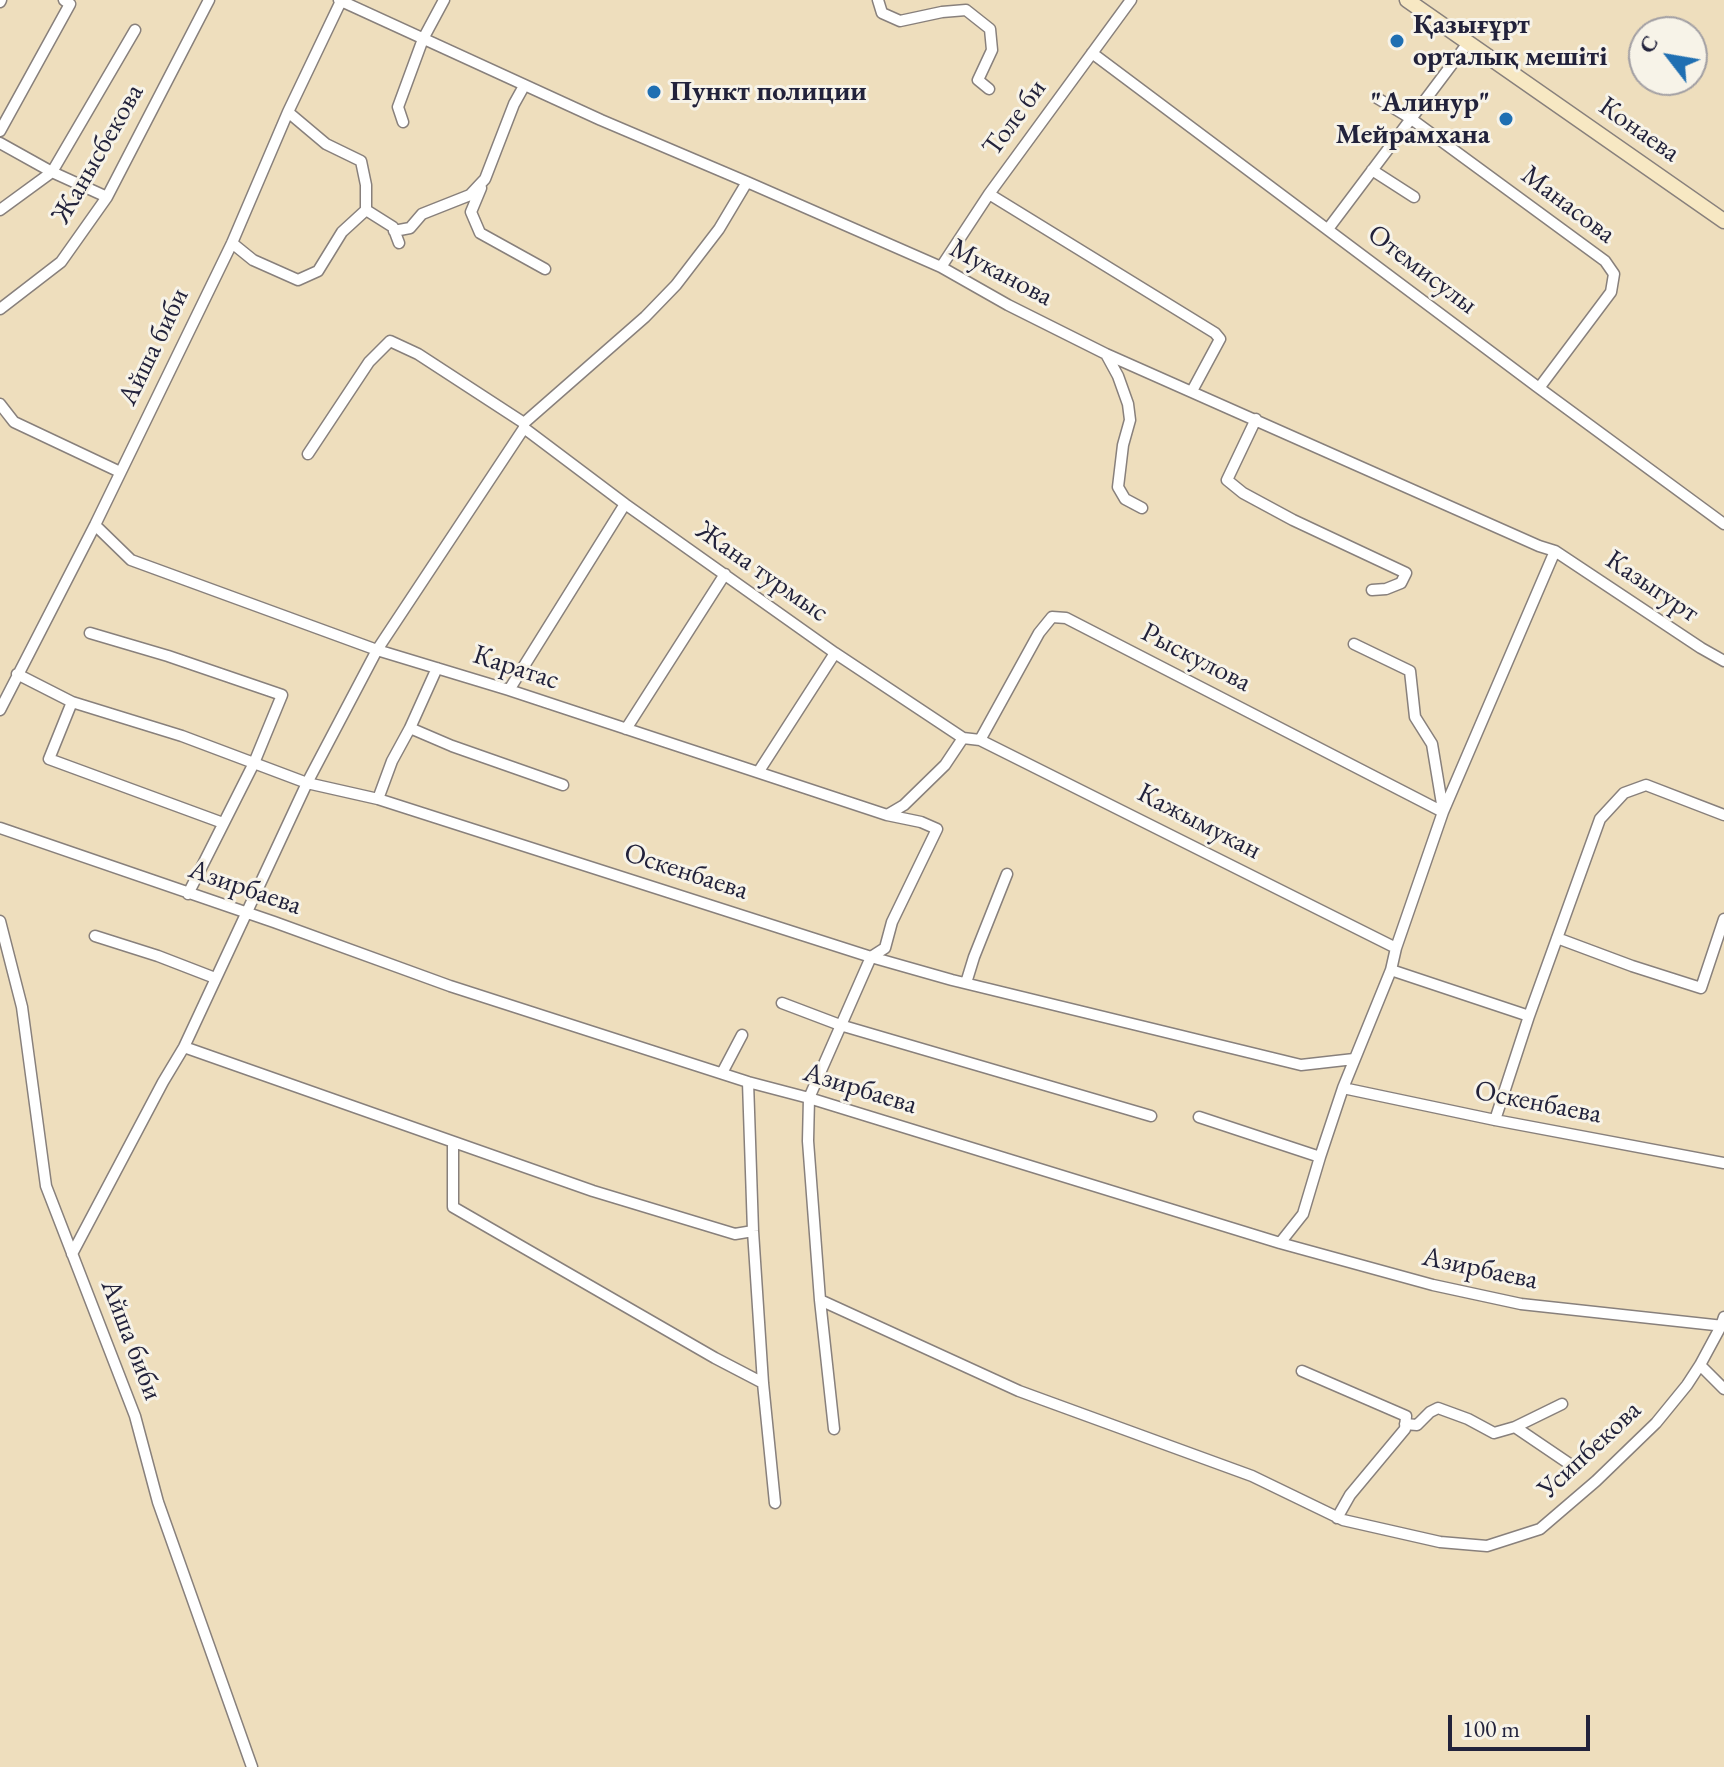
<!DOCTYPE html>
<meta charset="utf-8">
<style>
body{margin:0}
#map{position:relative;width:1724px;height:1767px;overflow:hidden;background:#eedebd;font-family:"EB Garamond",serif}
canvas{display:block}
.north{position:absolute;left:1628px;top:16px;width:80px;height:80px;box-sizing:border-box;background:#f7f3e8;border:2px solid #a29fa3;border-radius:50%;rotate:301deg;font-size:22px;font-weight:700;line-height:32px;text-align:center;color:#22223b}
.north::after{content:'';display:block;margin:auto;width:28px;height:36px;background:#1f6fb2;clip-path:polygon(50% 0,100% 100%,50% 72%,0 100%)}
.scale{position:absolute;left:1448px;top:1715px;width:142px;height:36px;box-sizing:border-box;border:4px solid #22223b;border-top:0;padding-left:10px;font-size:24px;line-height:28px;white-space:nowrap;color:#22223b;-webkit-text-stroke:6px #f7f3e8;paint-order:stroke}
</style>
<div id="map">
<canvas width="1724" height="1767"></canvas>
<div class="north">С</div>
<div class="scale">100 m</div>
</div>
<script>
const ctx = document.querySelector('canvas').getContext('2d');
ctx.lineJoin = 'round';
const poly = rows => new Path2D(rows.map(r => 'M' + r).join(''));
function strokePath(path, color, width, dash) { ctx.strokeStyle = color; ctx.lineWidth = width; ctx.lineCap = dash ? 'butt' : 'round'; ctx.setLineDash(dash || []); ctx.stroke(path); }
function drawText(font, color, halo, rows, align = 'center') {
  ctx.font = font + ' "EB Garamond",serif'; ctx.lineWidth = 6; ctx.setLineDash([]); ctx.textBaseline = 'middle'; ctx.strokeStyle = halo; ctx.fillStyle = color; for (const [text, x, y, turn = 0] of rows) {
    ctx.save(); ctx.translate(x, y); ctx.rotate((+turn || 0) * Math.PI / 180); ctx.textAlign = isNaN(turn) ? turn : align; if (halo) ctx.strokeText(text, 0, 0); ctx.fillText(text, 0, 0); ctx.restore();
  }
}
const minor = poly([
 [339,0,601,120,747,182,941,267,1008,305,1106,354,1539,546,1555,551,1701,648,1724,661],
 [878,0,882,13,900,21,942,12,966,10,990,29,992,50,978,80,989,89],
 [0,2,1,0],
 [1092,53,1539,388,1724,524],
 [1377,98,1410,118,1605,261,1614,274,1611,292,1539,388],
 [288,112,326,144,361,161,366,185,366,210],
 [403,122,398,107,423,39,444,0],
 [0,131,70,4,64,0],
 [0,143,52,172,107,197],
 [1372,170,1414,197],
 [481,188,471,212,480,233,545,269],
 [989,194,1215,333,1220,339,1192,391],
 [0,210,52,172,135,30],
 [1328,229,1468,43],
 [394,231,410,228,422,214,470,195,485,179,514,104,524,86],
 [232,243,253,260,298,280,318,271,342,232,366,210,393,227,399,243],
 [941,267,989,194,1131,0],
 [0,309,61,262,107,197,209,0],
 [1106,354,1118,376,1128,404,1130,420,1123,445,1118,487,1125,499,1142,508],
 [0,404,14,422,120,472],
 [1256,419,1227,480,1243,493,1293,520,1406,573,1401,583,1386,589,1372,590],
 [524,428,625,504,835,653,963,738,980,740,1396,948],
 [308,454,369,362,390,341,418,354,524,423],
 [95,525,131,560,377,650,509,690,887,815,921,822,937,829,892,922,885,948,871,957,809,1098,808,1141,820,1300,834,1429],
 [90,633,168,656,282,695,254,763,188,894],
 [1354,644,1410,671,1415,717,1432,744,1443,810],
 [437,668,410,728,452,746,563,785],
 [17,674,72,702,182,736,307,783,378,799,871,957,952,980,1301,1065,1354,1059],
 [509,690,625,504],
 [72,702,49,759,223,823],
 [0,710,95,525,232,243,288,112,341,1],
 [626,729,725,574],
 [980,740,1039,633,1052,617,1066,618,1443,812],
 [759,771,835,653],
 [378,799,392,761,410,728],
 [887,815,904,805,945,765,963,738],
 [0,828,274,922,450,986,748,1082,809,1098,1280,1243,1433,1285,1521,1304,1724,1326],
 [0,921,22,1007,46,1186,135,1416,158,1502,252,1767],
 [95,936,158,956,215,978],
 [1557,938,1632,966,1701,988,1724,919],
 [1391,970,1529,1016],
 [966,983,974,957,1007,874],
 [782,1003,840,1025,1151,1116],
 [184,1047,593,1191,735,1234,753,1231],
 [722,1073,742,1035],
 [748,1082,753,1231,763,1383,775,1503],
 [1343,1088,1495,1120,1724,1163],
 [1199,1117,1320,1157],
 [1495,1120,1529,1016,1600,819,1624,793,1646,785,1724,815],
 [453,1143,453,1207,715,1358,763,1383],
 [1280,1243,1303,1214,1320,1157,1343,1088,1391,970,1396,948,1443,812,1555,551],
 [72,1254,163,1082,184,1047,307,783,377,650,524,428,524,423,645,317,676,285,719,229,747,182],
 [820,1300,1019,1391,1252,1476,1343,1520,1440,1542,1487,1546,1540,1529,1596,1481,1656,1423,1687,1385,1700,1365,1721,1326,1724,1317],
 [1700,1365,1724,1389],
 [1302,1371,1406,1416,1405,1429,1350,1495,1337,1518],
 [1405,1424,1417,1425,1430,1412,1438,1408,1468,1419,1494,1433,1515,1427,1574,1467],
 [1515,1427,1562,1404]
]);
const secondary = poly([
 [1407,0,1724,221]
]);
strokePath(minor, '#88807c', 13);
strokePath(secondary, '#88807c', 17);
strokePath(minor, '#fff', 10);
strokePath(secondary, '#f7e8c3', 14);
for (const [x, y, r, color] of [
 [1397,41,8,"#1f6fb2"],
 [654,92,8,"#1f6fb2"],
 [1506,119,8,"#1f6fb2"]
]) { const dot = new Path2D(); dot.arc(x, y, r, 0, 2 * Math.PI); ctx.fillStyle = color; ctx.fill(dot); strokePath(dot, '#f7f3e8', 3); }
drawText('bold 28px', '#22223b', '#f7f3e8', [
 ["Қазығұрт",1413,25],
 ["орталық мешіті",1413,57],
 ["Пункт полиции",670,92],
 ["\"Алинур\"",1490,103,"right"],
 ["Мейрамхана",1490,135,"right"]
], 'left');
drawText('28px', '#22223b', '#f7f3e8', [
 ["Толе би",1015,118,-54],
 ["Конаева",1639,130,35],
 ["Жанысбекова",98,154,-60],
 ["Манасова",1568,205,37],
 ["Отемисулы",1422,270,37],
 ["Муканова",1001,273,28],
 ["Айша биби",154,347,-64],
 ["Жана турмыс",762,572,35],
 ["Казыгурт",1652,587,34],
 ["Рыскулова",1196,658,27],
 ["Каратас",516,668,18],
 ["Кажымукан",1199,822,27],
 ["Оскенбаева",686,872,18],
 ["Азирбаева",245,888,19],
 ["Азирбаева",860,1089,17],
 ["Оскенбаева",1538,1103,11],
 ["Азирбаева",1480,1269,12],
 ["Айша биби",131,1340,69],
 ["Усипбекова",1590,1450,-43]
]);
</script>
